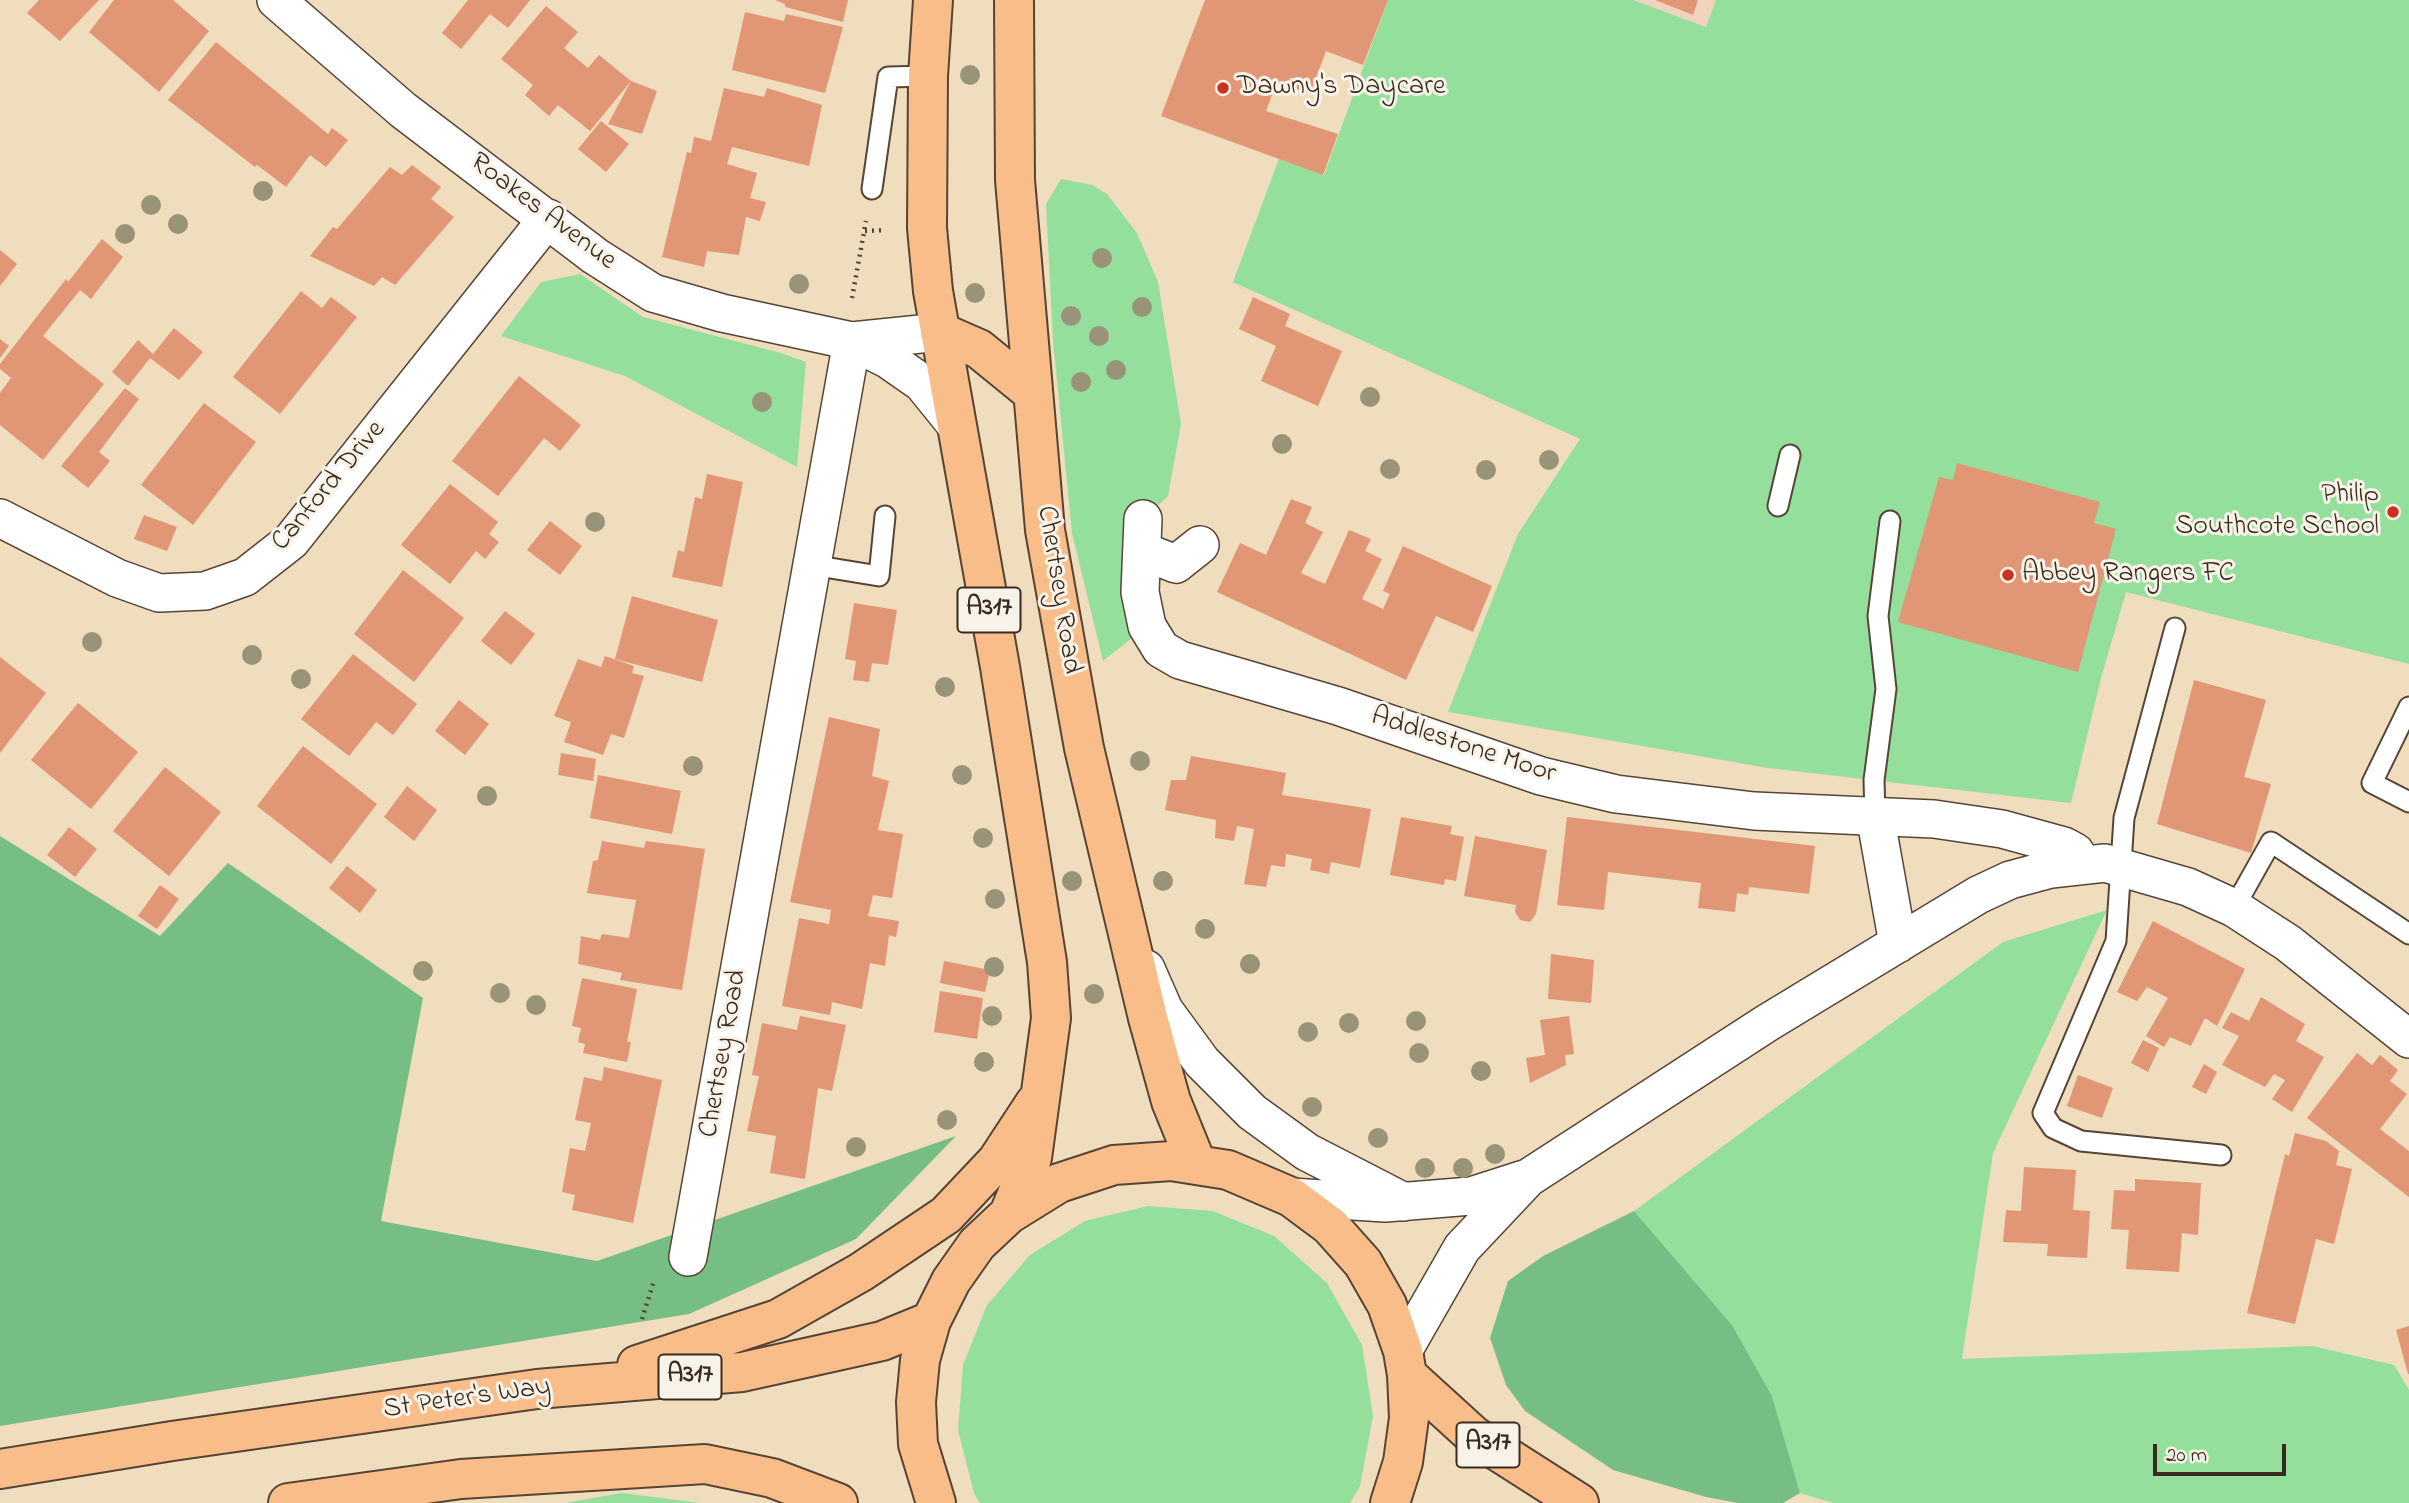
<!DOCTYPE html>
<style>
body{margin:0}
#map{position:relative;width:2409px;height:1503px;overflow:hidden;background:#f0ddbe;font-family:"Indie Flower",sans-serif}
canvas{display:block}
.scale{position:absolute;left:2153px;top:1444px;width:133px;height:32px;box-sizing:border-box;border:4px solid #3b2a1e;border-top:0;padding-left:9px;font-size:21px;line-height:24px;white-space:nowrap;color:#3b2a1e;-webkit-text-stroke:5px #f7f3e8;paint-order:stroke}
</style>
<div id="map">
<canvas width="2409" height="1503"></canvas>
<div class="scale">20 m</div>
</div>
<script>
const ctx = document.querySelector('canvas').getContext('2d');
ctx.lineJoin = 'round';
function fill(path, color) { ctx.fillStyle = color; ctx.fill(path, 'evenodd'); }
const poly = rows => new Path2D(rows.map(r => 'M' + r).join(''));
function strokePath(path, color, width, dash) { ctx.strokeStyle = color; ctx.lineWidth = width; ctx.lineCap = dash ? 'butt' : 'round'; ctx.setLineDash(dash || []); ctx.stroke(path); }
function drawText(font, color, halo, rows, align = 'center') {
  ctx.font = font + ' "Indie Flower",sans-serif'; ctx.lineWidth = 6; ctx.setLineDash([]); ctx.textBaseline = 'middle'; ctx.strokeStyle = halo; ctx.fillStyle = color; for (const [text, x, y, turn = 0] of rows) {
    ctx.save(); ctx.translate(x, y); ctx.rotate((+turn || 0) * Math.PI / 180); ctx.textAlign = isNaN(turn) ? turn : align; if (halo) ctx.strokeText(text, 0, 0); ctx.fillText(text, 0, 0); ctx.restore();
  }
}
fill(poly([
 [1633,0,1716,0,1706,27]
]), '#f2d4be');
fill(poly([
 [1388,0,1633,0,1706,27,1716,0,2409,0,2409,664,2126,592,2101,678,2071,803,1768,768,1448,712,1518,534,1580,439,1233,282,1279,159,1324,175],
 [1061,179,1092,185,1107,194,1137,233,1158,282,1181,424,1168,496,1143,520,1147,626,1103,661,1072,533,1053,340,1046,204],
 [580,274,643,317,781,353,806,362,797,467,625,376,501,336,541,282],
 [2107,910,1993,1153,1962,1359,2313,1346,2394,1365,2409,1390,2409,1503,1833,1503,1800,1493,1772,1396,1732,1325,1634,1211,2003,942],
 [1148,1206,1213,1211,1274,1236,1327,1283,1362,1345,1373,1416,1360,1486,1350,1503,980,1503,974,1493,958,1430,963,1365,987,1305,1030,1255,1085,1221],
 [622,1493,700,1503,565,1503]
]), '#93df9b');
fill(poly([
 [0,836,160,936,228,863,423,998,381,1221,597,1261,956,1136,856,1239,689,1314,0,1426],
 [1634,1211,1732,1325,1772,1396,1800,1493,1783,1503,1738,1503,1706,1497,1613,1470,1525,1411,1506,1385,1490,1338,1508,1281,1543,1256]
]), '#76be83');
fill(poly([
 [39,0,99,0,60,41,27,13],
 [114,0,173,0,209,31,159,92,89,32],
 [468,0,530,0,508,28,490,14,461,49,442,33],
 [775,0,848,0,843,22,785,7,785,4],
 [1205,0,1388,0,1363,65,1326,51,1310,94,1277,82,1266,111,1338,134,1323,175,1161,116],
 [1655,0,1698,0,1693,15],
 [546,6,578,32,564,48,588,68,599,55,631,81,657,91,642,134,608,124,631,81,590,131,558,105,549,116,525,95,533,85,501,59],
 [745,12,784,21,786,14,843,27,825,93,732,70],
 [216,42,328,134,332,128,348,140,326,167,310,155,286,187,257,165,255,167,168,100],
 [724,88,764,97,767,88,822,105,809,166,732,147,727,164,757,173,750,198,766,202,760,221,746,217,739,255,707,251,704,267,662,257,687,152,691,153,694,137,711,141],
 [601,121,629,144,606,172,578,149],
 [412,165,441,187,431,199,454,217,395,285,382,277,374,286,310,256,333,227,337,229,390,167,402,175],
 [102,239,123,257,91,299,80,290,43,336,104,384,43,460,0,425,0,393,11,378,0,369,0,364,66,279,68,282],
 [0,250,17,264,0,286],
 [301,291,322,308,331,297,357,317,280,414,233,377],
 [1253,297,1290,314,1285,326,1342,351,1318,406,1261,381,1276,346,1239,329],
 [174,328,203,352,179,380,150,358,128,386,112,372,138,340,153,354],
 [0,339,9,346,0,358],
 [519,376,581,425,560,451,544,438,498,496,452,461],
 [125,388,139,399,99,452,110,461,88,488,61,466],
 [204,403,256,442,193,525,141,485],
 [1957,463,2100,502,2094,523,2116,529,2078,672,1898,622,1939,477,1953,480],
 [707,474,743,482,722,587,672,577,678,550,684,552,695,497,702,499],
 [450,484,498,522,489,534,499,542,485,559,476,551,450,584,401,545],
 [1291,499,1312,507,1305,523,1323,532,1301,573,1325,584,1349,530,1371,539,1365,551,1382,559,1362,599,1383,609,1390,594,1383,591,1403,546,1492,586,1473,632,1436,616,1406,680,1217,592,1240,543,1266,555],
 [144,515,177,527,167,551,134,539],
 [550,521,582,546,560,575,527,550],
 [403,570,464,618,414,682,354,634],
 [632,596,718,620,702,682,615,659],
 [854,603,897,610,888,665,872,663,869,682,853,680,856,661,845,659],
 [505,611,535,634,511,665,481,641],
 [353,654,417,704,393,735,376,722,349,756,301,719],
 [605,656,634,666,632,673,644,676,624,738,611,734,603,755,564,742,571,722,554,716,578,659,601,667],
 [0,657,46,693,0,753],
 [2194,680,2266,700,2244,777,2271,784,2251,853,2157,824],
 [459,700,489,724,465,755,435,731],
 [78,703,138,752,91,809,31,760],
 [829,717,880,729,872,776,889,781,878,830,903,834,892,898,873,895,868,916,899,921,896,937,889,935,885,966,870,963,862,1009,832,1002,830,1015,782,1006,799,918,829,924,831,910,790,902],
 [303,746,377,804,331,864,257,806],
 [561,753,596,759,593,781,558,775],
 [1191,756,1286,773,1282,795,1371,809,1360,868,1331,862,1329,874,1310,870,1312,859,1286,854,1285,867,1271,865,1266,887,1244,884,1254,829,1237,826,1234,841,1215,838,1216,820,1165,810,1171,780,1186,780],
 [165,767,221,812,169,876,113,831],
 [598,775,681,791,672,834,590,818],
 [407,786,437,810,414,841,384,817],
 [1401,817,1452,826,1450,834,1464,837,1456,881,1445,879,1444,885,1390,875],
 [1567,817,1815,846,1809,894,1749,887,1748,895,1737,893,1735,912,1698,908,1701,883,1608,872,1604,910,1557,905],
 [69,827,97,849,75,877,47,855],
 [1475,836,1547,850,1536,914,1530,922,1520,920,1515,912,1516,905,1464,896],
 [602,841,644,848,646,841,705,849,682,990,620,980,622,973,578,964,581,936,600,940,602,934,629,938,636,900,587,893,593,861,598,860],
 [347,866,377,890,360,913,329,888],
 [160,885,179,899,157,929,138,916],
 [2153,921,2245,969,2217,1026,2205,1018,2191,1046,2170,1037,2164,1047,2146,1036,2168,998,2147,987,2137,1001,2117,992],
 [1551,954,1594,960,1591,1003,1548,999],
 [944,961,990,970,985,992,940,983],
 [582,978,637,989,627,1042,631,1042,627,1062,583,1053,585,1044,578,1042,581,1028,572,1026],
 [940,991,983,998,977,1039,934,1032],
 [2261,997,2305,1024,2296,1041,2324,1057,2292,1112,2272,1099,2285,1080,2274,1074,2265,1087,2222,1065,2239,1036,2222,1028,2231,1012,2249,1021],
 [800,1016,846,1025,832,1091,818,1088,805,1179,770,1173,776,1136,747,1131,759,1076,752,1075,762,1023,797,1030],
 [1569,1016,1574,1054,1565,1055,1566,1065,1530,1083,1526,1058,1545,1055,1540,1020],
 [2143,1040,2159,1048,2148,1072,2131,1063],
 [2357,1053,2372,1065,2380,1055,2398,1070,2390,1081,2407,1094,2380,1129,2409,1151,2409,1197,2307,1118],
 [2204,1064,2217,1072,2206,1094,2192,1087],
 [604,1067,662,1080,633,1223,572,1210,575,1195,562,1192,570,1148,585,1151,591,1123,575,1120,584,1077,602,1081],
 [2078,1075,2113,1088,2102,1118,2067,1106],
 [2295,1133,2326,1141,2339,1151,2336,1165,2352,1169,2334,1244,2316,1239,2295,1324,2247,1313,2285,1154,2289,1156],
 [2024,1167,2076,1170,2073,1210,2090,1211,2087,1258,2047,1256,2048,1244,2003,1242,2006,1210,2021,1211],
 [2135,1179,2201,1183,2198,1235,2182,1233,2179,1272,2126,1269,2129,1230,2111,1229,2114,1190,2135,1191],
 [2409,1326,2409,1374,2408,1374,2396,1330]
]), '#e19675');
const service = poly([
 [872,189,888,77,928,76],
 [1778,506,1790,455],
 [812,565,879,576,885,516],
 [2175,628,2124,818,2116,941,2043,1113,2053,1128,2081,1141,2221,1155],
 [2409,707,2372,783,2409,802],
 [1875,815,1874,780,1886,689,1878,616,1890,521],
 [2234,908,2271,842,2409,934]
]);
const minor = poly([
 [276,0,403,110,595,256,653,293,722,313,852,341,889,360,922,383,956,425],
 [852,341,940,332],
 [0,518,117,578,159,593,205,591,245,577,291,541,548,218],
 [1143,519,1140,592,1147,626,1161,649,1180,660,1338,706,1541,776,1616,794,1754,811,1934,819,2002,829,2064,846,2075,852,2083,865],
 [1142,551,1176,564,1200,545],
 [1875,815,1898,944],
 [1146,969,1164,1010,1202,1062,1252,1112,1307,1152,1404,1202],
 [1291,1197,1385,1203,1471,1196,1524,1179],
 [688,1257,852,341],
 [1403,1351,1462,1248,1528,1178,1767,1023,1978,895,2010,880,2051,869,2105,863,2188,887,2234,908,2288,943,2409,1039]
]);
const primary = poly([
 [933,0,928,76,927,228,933,291,1000,667,1047,962,1051,1018,1032,1158,1009,1214],
 [1014,0,1015,180,1045,530,1084,748,1148,1018,1171,1101,1197,1165],
 [940,332,979,349,1033,393],
 [637,1365,778,1319,861,1272,946,1215,997,1161,1035,1103],
 [1407,1375,1474,1436,1579,1503],
 [0,1469,172,1441,537,1389,742,1372,882,1341,931,1321],
 [288,1503,461,1479,705,1464,772,1478,838,1503],
 [936,1503,918,1444,916,1402,920,1360,931,1321,951,1281,977,1244,1009,1214,1059,1183,1114,1165,1171,1161,1228,1170,1291,1197,1330,1226,1363,1263,1387,1305,1403,1351,1407,1375,1409,1418,1403,1462,1390,1503]
]);
strokePath(service, '#564536', 23);
strokePath(minor, '#564536', 40);
strokePath(primary, '#564536', 42);
strokePath(poly([
 [865,231,885,230],
 [852,298,866,221],
 [642,1319,654,1281]
]), '#564536', 4.5, [2, 5]);
strokePath(service, '#fff', 19);
strokePath(minor, '#fff', 37);
strokePath(primary, '#f8bd88', 38);
ctx.fillStyle = '#999377';
for (const [x, y] of [
 [970,75],
 [263,191],
 [151,205],
 [178,224],
 [125,234],
 [1102,258],
 [799,284],
 [975,293],
 [1142,307],
 [1071,316],
 [1099,336],
 [1116,370],
 [1081,382],
 [1370,397],
 [762,402],
 [1282,444],
 [1549,460],
 [1390,469],
 [1486,470],
 [595,522],
 [92,642],
 [252,655],
 [301,679],
 [945,687],
 [1140,761],
 [693,766],
 [962,775],
 [487,796],
 [983,838],
 [1072,881],
 [1163,881],
 [995,899],
 [1205,929],
 [1250,964],
 [994,967],
 [423,971],
 [500,993],
 [1094,994],
 [536,1005],
 [992,1016],
 [1416,1021],
 [1349,1023],
 [1308,1032],
 [1419,1053],
 [984,1062],
 [1481,1071],
 [1312,1107],
 [947,1120],
 [1378,1138],
 [856,1147],
 [1495,1154],
 [1425,1168],
 [1463,1168]
]) { ctx.beginPath(); ctx.arc(x, y, 10, 0, 2 * Math.PI); ctx.fill(); }
for (const [x, y, r, color] of [
 [1223,88,7,"#c8321e"],
 [2393,512,7,"#c8321e"],
 [2008,575,7,"#c8321e"]
]) { const dot = new Path2D(); dot.arc(x, y, r, 0, 2 * Math.PI); ctx.fillStyle = color; ctx.fill(dot); strokePath(dot, '#f7f3e8', 2.5); }
for (const [x, y, w] of [
 [989,610,63],
 [690,1377,63],
 [1488,1445,63]
]) { const box = new Path2D(); box.roundRect(x - w / 2, y - 22.5, w, 45, 5); ctx.fillStyle = '#f7f3e8'; ctx.fill(box); strokePath(box, '#3b2a1e', 2); }
drawText('bold 26px', '#3b2a1e', null, [
 ["A317",989,610],
 ["A317",690,1377],
 ["A317",1488,1445]
]);
drawText('28px', '#3b2a1e', '#f7f3e8', [
 ["Dawny's Daycare",1237,88],
 ["Philip",2379,496,"right"],
 ["Southcote School",2379,528,"right"],
 ["Abbey Rangers FC",2022,575]
], 'left');
drawText('28px', '#3b2a1e', '#f7f3e8', [
 ["Roakes Avenue",542,213,37],
 ["Canford Drive",330,487,-50],
 ["Chertsey Road",1057,590,81],
 ["Addlestone Moor",1463,747,18],
 ["Chertsey Road",725,1054,-80],
 ["St Peter's Way",467,1400,-8]
]);
</script>
